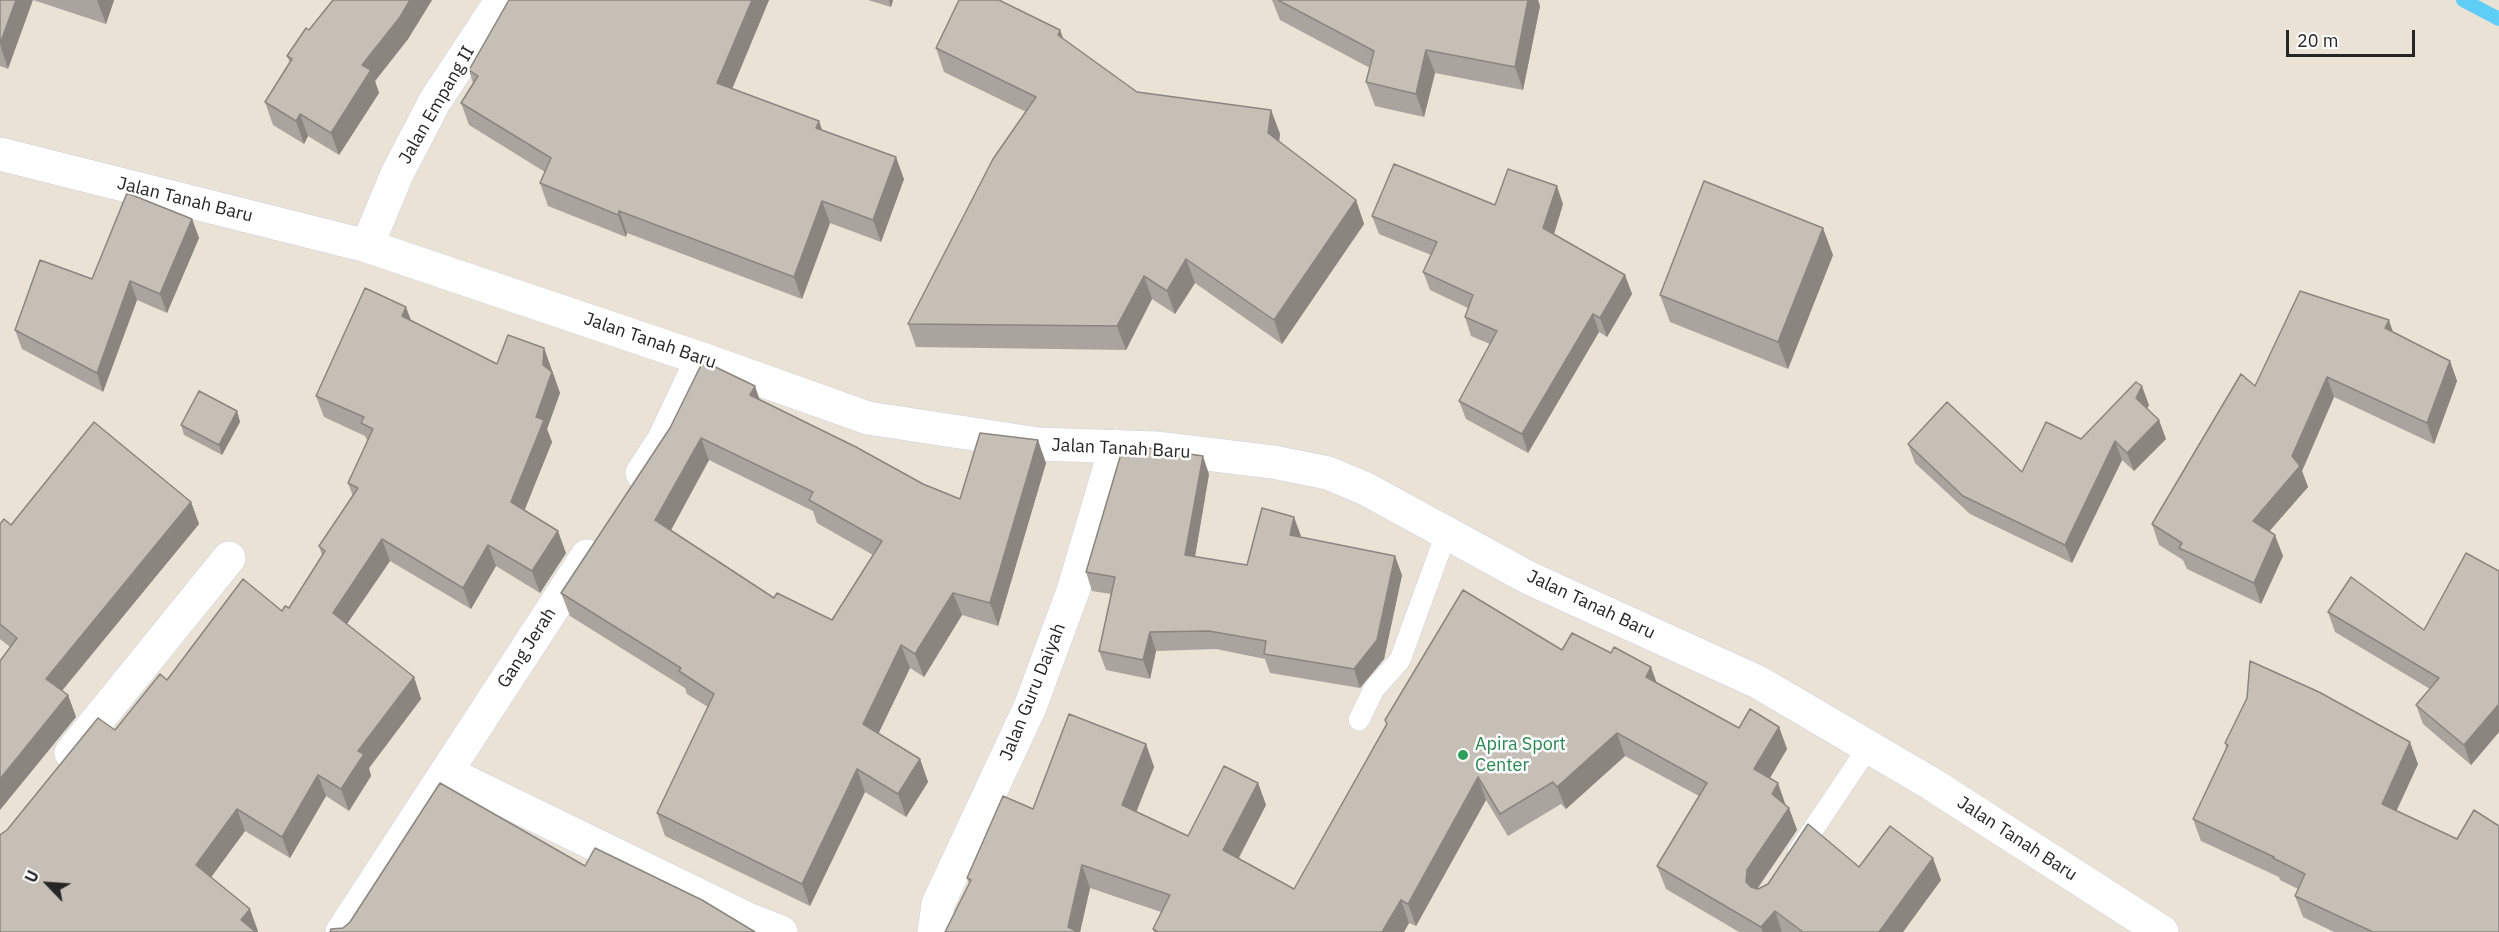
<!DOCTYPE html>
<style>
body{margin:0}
#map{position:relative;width:2499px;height:932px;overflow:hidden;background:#ebe2d6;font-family:"IBM Plex Sans",sans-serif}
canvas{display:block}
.north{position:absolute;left:18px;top:854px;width:60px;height:60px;-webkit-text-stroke:4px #fff;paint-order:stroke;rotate:295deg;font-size:16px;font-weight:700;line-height:24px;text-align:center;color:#262626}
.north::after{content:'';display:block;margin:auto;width:21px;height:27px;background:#262626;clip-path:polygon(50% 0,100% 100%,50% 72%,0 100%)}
.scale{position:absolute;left:2286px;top:30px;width:129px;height:27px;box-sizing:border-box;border:3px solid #262626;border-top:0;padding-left:8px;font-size:18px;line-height:21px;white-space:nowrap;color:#262626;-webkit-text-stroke:4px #fff;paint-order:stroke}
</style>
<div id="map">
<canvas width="2499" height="932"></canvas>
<div class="north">U</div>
<div class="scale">20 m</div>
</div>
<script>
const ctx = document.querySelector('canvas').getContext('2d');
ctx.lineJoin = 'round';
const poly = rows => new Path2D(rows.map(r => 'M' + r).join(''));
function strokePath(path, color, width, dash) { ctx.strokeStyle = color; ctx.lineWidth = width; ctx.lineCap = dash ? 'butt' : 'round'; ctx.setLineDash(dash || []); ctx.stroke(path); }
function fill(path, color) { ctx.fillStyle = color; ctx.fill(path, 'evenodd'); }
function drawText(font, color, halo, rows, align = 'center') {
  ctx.font = font + ' "IBM Plex Sans",sans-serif'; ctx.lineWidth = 5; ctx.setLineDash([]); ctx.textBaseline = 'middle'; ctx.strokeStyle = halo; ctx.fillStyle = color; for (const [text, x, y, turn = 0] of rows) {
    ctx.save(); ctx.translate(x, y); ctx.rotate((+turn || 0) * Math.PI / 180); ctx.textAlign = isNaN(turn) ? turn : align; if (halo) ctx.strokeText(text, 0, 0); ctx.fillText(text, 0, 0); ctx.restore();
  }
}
strokePath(poly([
 [2463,0,2499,19]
]), '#5fcef6', 14);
const service = poly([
 [1359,720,1374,689,1400,660,1446,534],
 [1798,852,1869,746]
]);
const minor = poly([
 [367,246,397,174,435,101,497,7,498,0],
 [642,473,663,441,702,359],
 [71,753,229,558],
 [446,772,748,919,781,932],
 [342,932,587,556],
 [934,932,938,904,1030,707,1073,591,1116,446]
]);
const secondary = poly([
 [0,154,367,246,702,359,868,418,1038,444,1156,448,1273,462,1328,473,1366,489,1529,578,1758,682,1930,783,2162,932]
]);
strokePath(service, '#cbd0e1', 22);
strokePath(minor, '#cbd0e1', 34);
strokePath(secondary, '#cbd0e1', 34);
strokePath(service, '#fff', 21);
strokePath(minor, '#fff', 33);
strokePath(secondary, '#fff', 33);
fill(poly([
 [0,0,8,69,0,66],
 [33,0,114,0,106,24],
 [333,0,432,0,408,39,375,81,379,93,339,155,308,136,304,144,273,125,265,102,290,63,287,56],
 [509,0,769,0,732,89,823,131,904,179,881,242,830,223,802,299,627,233,626,237,548,206,540,183,545,172,469,125,461,103,473,83,469,70],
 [868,0,893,0,891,7],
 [1272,0,1538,0,1540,6,1523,90,1435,73,1424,117,1375,106,1366,82,1370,68,1280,20],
 [1060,30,1063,39,1137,92,1271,110,1280,134,1279,142,1356,200,1364,224,1282,344,1195,283,1175,314,1152,299,1126,350,916,347,908,324,1026,112,944,72,936,48],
 [1563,204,1554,234,1625,275,1632,294,1607,337,1599,332,1528,453,1466,419,1459,401,1490,344,1471,336,1465,317,1468,308,1430,290,1423,272,1431,255,1379,234,1372,216,1495,205],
 [192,219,199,238,167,313,137,300,103,392,22,349,15,330,92,279],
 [1833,255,1788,369,1670,322,1660,295],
 [411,321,497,364,544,348,560,393,547,429,552,442,524,510,566,553,540,593,496,566,471,609,390,561,347,624,414,677,421,699,369,768,371,776,349,811,326,796,290,858,245,831,211,877,258,931,257,932,0,932,7,830,115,730,167,680,282,611,289,608,322,555,319,546,353,496,348,483,368,442,365,436,324,417,316,396],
 [2393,332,2450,361,2457,381,2434,444,2334,397,2302,471,2308,487,2269,531,2283,556,2261,604,2187,569,2183,560,2159,545,2152,524,2255,386],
 [760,400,923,484,960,499,1046,463,998,626,962,615,924,677,910,668,878,734,920,759,928,782,906,817,865,792,810,906,665,836,657,813,708,707,687,694,685,688,570,616,561,593,670,428],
 [709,460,813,511,817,523,873,555,832,620,774,598,671,530],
 [2149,405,2147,408,2166,439,2134,471,2122,460,2072,563,1970,514,1915,463,1908,444,2022,472,2081,439],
 [237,411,240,422,222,455,184,435,181,425],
 [1209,474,1195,557,1247,565,1301,536,1301,537,1402,575,1384,659,1360,688,1270,673,1265,659,1216,649,1156,651,1150,679,1106,670,1099,651,1111,594,1092,591,1086,572],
 [191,502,199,524,62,691,68,695,76,717,10,647,0,639,0,524,11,525],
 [2499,571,2499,732,2471,765,2423,724,2416,705,2430,689,2335,632,2328,612,2424,630],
 [1562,650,1657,683,1739,728,1779,727,1787,749,1770,778,1786,806,1789,808,1797,830,1757,889,1859,867,1941,880,1903,932,1739,932,1666,889,1657,866,1699,796,1625,756,1566,809,1561,804,1508,836,1486,800,1416,926,1409,923,1404,932,1154,932,1153,929,1161,912,1090,888,1080,932,945,932,969,883,967,878,1033,809,1146,744,1154,767,1136,812,1188,836,1258,783,1266,805,1239,858,1294,889,1386,724,1385,720],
 [2225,743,2418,764,2396,811,2499,932,2334,932,2303,917,2295,896,2298,889,2280,880,2279,877,2201,841,2193,819,2226,748]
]), '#a9a49d');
fill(poly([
 [16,0,33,0,8,69,0,44],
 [97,0,114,0,106,24],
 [410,0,432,0,408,39,375,81,379,93,339,155,331,133,362,65],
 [752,0,769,0,725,106,717,83],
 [889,0,893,0,891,7],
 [1528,0,1538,0,1540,6,1523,90,1515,67],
 [1060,30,1069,54,1058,35],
 [1426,50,1435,73,1424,117,1416,94],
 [1271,110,1280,134,1277,157,1268,133],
 [300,114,308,136,304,144,296,121],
 [819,121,827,143,816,128],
 [896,157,904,179,881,242,873,220],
 [1557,186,1563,204,1550,247,1543,228],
 [1356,200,1364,224,1282,344,1274,320],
 [822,201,830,223,802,299,794,277],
 [619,211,627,233,626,237,618,215],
 [192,219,199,238,167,313,160,294],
 [1823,228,1833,255,1788,369,1778,342],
 [1186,259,1195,283,1175,314,1167,291],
 [1625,275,1632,294,1607,337,1600,318],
 [1144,276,1152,299,1126,350,1117,326],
 [130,281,137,300,103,392,97,373],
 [406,307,414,328,402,316],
 [1593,314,1599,332,1528,453,1522,434],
 [2389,320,2396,341,2385,328],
 [544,348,560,393,547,429,552,442,519,524,511,502,543,365],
 [2450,361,2457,381,2434,444,2427,423],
 [2327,377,2334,397,2302,471,2308,487,2260,542,2253,521,2292,456],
 [755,386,763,409,750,395],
 [2142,386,2149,405,2143,416,2136,398],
 [237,411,240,422,222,455,219,445],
 [2159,420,2166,439,2134,471,2127,453],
 [701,438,709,460,664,543,655,520],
 [1038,440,1046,463,998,626,990,603],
 [2115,441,2122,460,2072,563,2065,545],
 [1203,456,1209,474,1192,574,1185,555],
 [191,502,199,524,54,700,46,679],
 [1294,517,1301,536,1296,554,1290,535],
 [558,531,566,553,540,593,532,571],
 [2275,535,2283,556,2261,604,2254,583],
 [382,539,390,561,340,634,333,613],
 [488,545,496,566,471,609,463,588],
 [1395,556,1402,575,1384,659,1360,688,1354,669],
 [953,593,962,615,924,677,915,654],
 [1150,632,1156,651,1150,679,1143,660],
 [901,645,910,668,872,747,863,724],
 [1651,667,1659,689,1646,677],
 [414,677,421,699,369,768,371,776,349,811,341,789,358,751],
 [68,695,76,717,0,810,0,779],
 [2499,704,2499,732,2471,765,2464,745],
 [1779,727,1787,749,1762,791,1754,769],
 [1617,733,1625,756,1566,809,1557,787],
 [2410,742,2418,764,2390,825,2382,804],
 [1146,744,1154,767,1130,828,1122,805],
 [920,759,928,782,906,817,898,794],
 [857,769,865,792,810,906,802,884],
 [318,775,326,796,290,858,282,837],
 [1478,777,1486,800,1416,926,1408,904],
 [1258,783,1266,805,1231,872,1223,850],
 [1778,783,1786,806,1772,794],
 [1789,808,1797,830,1755,892,1746,882,1747,870],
 [237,809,245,831,204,887,196,865],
 [1933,858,1941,880,1903,932,1879,932],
 [1082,865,1090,888,1080,932,1069,932,1068,927],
 [1401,900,1409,923,1404,932,1382,932],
 [250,909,258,931,257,932,245,932,241,920],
 [1775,911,1782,932,1763,932,1761,927]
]), '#8a867f');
const building = poly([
 [0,0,16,0,0,44,0,0],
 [333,0,410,0,400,17,362,65,371,70,331,133,300,114,296,121,265,102,292,59,287,56,306,28,309,30,333,0],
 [509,0,752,0,717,83,819,121,816,128,896,157,873,220,822,201,794,277,619,211,618,215,540,183,551,158,461,103,478,76,469,70,509,0],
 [959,0,999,0,1060,30,1058,35,1137,92,1271,110,1268,133,1356,200,1274,320,1186,259,1167,291,1144,276,1117,326,908,324,993,159,1036,97,936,48,959,0],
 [1278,0,1528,0,1515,67,1426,50,1416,94,1366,82,1374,51,1278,0],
 [1394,164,1495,205,1508,169,1557,186,1543,228,1625,275,1600,318,1593,314,1522,434,1459,401,1497,331,1465,317,1473,295,1423,272,1437,242,1372,216,1394,164],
 [1704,181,1823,228,1778,342,1660,295,1704,181],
 [127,193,192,219,160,294,130,281,97,373,15,330,40,260,92,279,127,193],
 [365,288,406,307,402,316,497,364,508,335,544,348,543,365,552,372,536,417,544,420,511,502,558,531,532,571,488,545,463,588,382,539,333,613,414,677,358,751,364,754,341,789,318,775,282,837,237,809,196,865,250,909,241,920,256,932,0,932,0,835,7,830,98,718,115,730,160,674,167,680,243,579,282,611,285,606,289,608,325,551,319,546,358,488,348,483,373,429,361,423,364,417,316,396,365,288],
 [2300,291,2389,320,2385,328,2450,361,2427,423,2327,377,2292,456,2300,466,2253,521,2275,535,2254,583,2179,548,2182,543,2152,524,2241,374,2255,386,2300,291],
 [703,361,755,386,750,395,856,447,923,484,960,499,980,433,1038,440,990,603,953,593,915,654,901,645,863,724,920,759,898,794,857,769,802,884,657,813,714,694,679,671,681,668,561,593,670,428,703,361],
 [701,438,813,492,809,500,882,541,832,620,777,593,774,598,655,520,701,438],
 [2136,382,2142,386,2136,398,2159,420,2127,453,2115,441,2065,545,1963,496,1908,444,1947,402,2022,472,2046,422,2081,439,2136,382],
 [199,391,237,411,219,445,181,425,199,391],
 [94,422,191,502,46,679,68,695,0,779,0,661,17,638,0,624,0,524,4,519,11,525,94,422],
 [1123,447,1148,448,1203,456,1185,555,1247,565,1262,508,1294,517,1290,535,1395,556,1377,640,1354,669,1264,654,1266,641,1209,631,1150,632,1143,660,1099,651,1115,577,1086,572,1123,447],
 [2466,553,2499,571,2499,704,2464,745,2416,705,2439,678,2328,612,2351,577,2424,630,2466,553],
 [1463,590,1562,650,1572,633,1611,653,1614,647,1651,667,1646,677,1739,728,1750,709,1779,727,1754,769,1778,783,1772,794,1789,808,1747,870,1746,882,1751,887,1758,889,1768,884,1808,824,1859,867,1890,826,1933,858,1879,932,1803,932,1775,911,1761,927,1657,866,1707,783,1617,733,1557,787,1553,782,1500,814,1478,777,1408,904,1401,900,1382,932,1158,932,1153,929,1170,895,1082,865,1068,927,1078,932,945,932,971,880,967,878,1003,796,1033,809,1069,714,1146,744,1122,805,1188,836,1224,766,1258,783,1223,850,1294,889,1387,724,1385,720,1463,590],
 [2250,661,2319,692,2410,742,2382,804,2457,839,2474,810,2499,826,2499,932,2373,932,2295,896,2305,874,2273,858,2274,857,2193,819,2228,745,2225,743,2247,698,2250,661],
 [440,783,585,866,595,848,702,900,755,932,330,932,331,929,343,928,350,922,440,783]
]);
fill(building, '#c5bfb6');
strokePath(building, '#8a867f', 1.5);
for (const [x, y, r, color] of [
 [1463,755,6,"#2e9e5b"]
]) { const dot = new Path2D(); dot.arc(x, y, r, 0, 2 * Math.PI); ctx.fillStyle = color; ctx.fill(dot); strokePath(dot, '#fff', 2); }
drawText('18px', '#262626', '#fff', [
 ["Jalan Empang II",437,105,-60],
 ["Jalan Tanah Baru",185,200,14],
 ["Jalan Tanah Baru",650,341,19],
 ["Jalan Tanah Baru",1121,449,3],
 ["Jalan Tanah Baru",1591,605,25],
 ["Gang Jerah",527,648,-57],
 ["Jalan Guru Daiyah",1033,692,-68],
 ["Jalan Tanah Baru",2017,839,33]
]);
drawText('18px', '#27864d', '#fff', [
 ["Apira Sport",1475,745],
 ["Center",1475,766]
], 'left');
</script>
